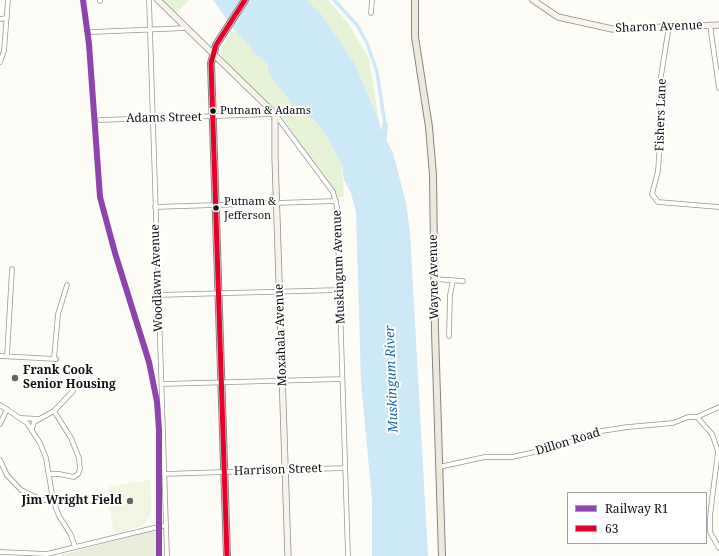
<!DOCTYPE html>
<style>
body{margin:0}
#map{position:relative;width:719px;height:556px;overflow:hidden;background:#fdfcf7;font-family:"Noto Serif",serif}
canvas{display:block}
.legend{position:absolute;left:567px;top:492px;width:140px;height:52px;box-sizing:border-box;background:#fff;border:1px solid #a0a0a0;margin:0;padding:5px 7px;list-style:none;font-size:12px;color:#111}
.legend li{display:flex;align-items:center;gap:8px;height:20px}
.legend b{width:20px;border:1px solid #a0a0a0}
</style>
<div id="map">
<canvas width="719" height="556"></canvas>
<ul class="legend">
<li><b style="height:5px;background:#8e44ad"></b>Railway R1</li>
<li><b style="height:5px;background:#e4002b"></b>63</li>
</ul>
</div>
<script>
const ctx = document.querySelector('canvas').getContext('2d');
ctx.lineJoin = 'round';
function fill(path, color) { ctx.fillStyle = color; ctx.fill(path, 'evenodd'); }
const poly = rows => new Path2D(rows.map(r => 'M' + r).join(''));
function strokePath(path, color, width, dash) { ctx.strokeStyle = color; ctx.lineWidth = width; ctx.lineCap = dash ? 'butt' : 'round'; ctx.setLineDash(dash || []); ctx.stroke(path); }
function drawText(font, color, halo, rows, align = 'center') {
  ctx.font = font + ' "Noto Serif",serif'; ctx.lineWidth = 4; ctx.setLineDash([]); ctx.textBaseline = 'middle'; ctx.strokeStyle = halo; ctx.fillStyle = color; for (const [text, x, y, turn = 0] of rows) {
    ctx.save(); ctx.translate(x, y); ctx.rotate((+turn || 0) * Math.PI / 180); ctx.textAlign = isNaN(turn) ? turn : align; if (halo) ctx.strokeText(text, 0, 0); ctx.fillText(text, 0, 0); ctx.restore();
  }
}
fill(poly([
 [161,0,189,0,176,14],
 [307,0,328,0,348,23,369,58,379,121,355,64,322,15],
 [231,32,236,32,252,47,252,51,267,64,268,68,293,105,314,120,325,134,342,165,344,196,337,198,333,189,280,115,221,57,221,49]
]), '#e7f3d7');
fill(poly([
 [158,529,158,556,57,556]
]), '#e9eedb');
fill(poly([
 [150,480,151,512,145,524,139,527,114,534,107,490,111,486]
]), '#f0f6e1');
fill(poly([
 [213,0,307,0,322,15,355,64,379,121,381,130,393,153,406,203,410,233,428,556,372,556,372,500,361,382,356,212,351,193,344,180,342,165,325,134,314,120,293,105,270,75,267,64,252,51,251,47,236,32]
]), '#cde8f7');
strokePath(poly([
 [334,0,357,25,367,43,377,72,385,125]
]), '#cde8f7', 3.5);
strokePath(poly([
 [383,144,385,125]
]), '#cde8f7', 6);
const street = poly([
 [100,0,100,1],
 [149,0,167,556],
 [371,13,372,0],
 [0,19,7,18],
 [710,25,719,88],
 [669,26,661,76,661,127,658,171,652,194,658,202,719,207],
 [92,32,187,28],
 [0,62,4,51,8,0],
 [100,120,275,114,333,192,337,207,348,556],
 [155,207,336,201],
 [434,279,463,281],
 [157,295,339,290],
 [449,336,450,295,453,280],
 [0,356,56,359],
 [7,356,12,269],
 [54,359,58,314,67,285],
 [162,384,342,379],
 [0,405,27,423,40,443,46,458,53,500,59,516,71,535,75,547],
 [697,417,712,434,718,451,710,516,710,532,719,548],
 [21,418,38,419],
 [0,424,7,409],
 [32,429,34,422,54,411,73,391],
 [0,460,7,475,21,490,42,500,53,500],
 [439,467,485,457,512,457,557,447,595,432,628,427,673,423,688,417,697,417,719,407],
 [49,474,59,474,74,477,78,474,80,469,79,458,71,438,54,411],
 [164,474,344,468],
 [0,552,47,554,166,525]
]);
const secondary = poly([
 [158,0,275,114,275,158,288,556],
 [533,0,558,17,612,29,719,25]
]);
const primary = poly([
 [415,0,415,37,429,127,433,175,435,331,442,556],
 [227,556,211,63,216,45,245,0]
]);
strokePath(street, '#979795', 5.5);
strokePath(secondary, '#8e8d8b', 7);
strokePath(primary, '#858482', 8);
strokePath(street, '#fffffe', 4);
strokePath(secondary, '#f6f4eb', 5.5);
strokePath(primary, '#ede9dc', 6);
strokePath(poly([
 [227,556,211,63,216,45,245,0]
]), '#e4002b', 5);
strokePath(poly([
 [83,0,89,44,100,197,115,253,149,362,157,402,159,430,159,556]
]), '#8e44ad', 6);
for (const [x, y, r, color] of [
 [213,111,3.5,"#111"],
 [216,208,3.5,"#111"],
 [15,378,4,"#646362"],
 [130,501,4,"#646362"]
]) { const dot = new Path2D(); dot.arc(x, y, r, 0, 2 * Math.PI); ctx.fillStyle = color; ctx.fill(dot); strokePath(dot, '#fff', 1.5); }
drawText('11px', '#111', '#fff', [
 ["Putnam & Adams",220,111],
 ["Putnam &",224,202],
 ["Jefferson",224,216]
], 'left');
drawText('12px', '#111', '#fff', [
 ["Sharon Avenue",659,27,-2],
 ["Fishers Lane",661,115,-88],
 ["Adams Street",164,118,-1],
 ["Muskingum Avenue",339,267,-92],
 ["Wayne Avenue",434,277,-91],
 ["Woodlawn Avenue",157,278,-92],
 ["Moxahala Avenue",281,335,-92],
 ["Dillon Road",568,442,-17],
 ["Harrison Street",278,470,-2]
]);
drawText('bold 12px', '#111', '#fff', [
 ["Frank Cook",23,371],
 ["Senior Housing",23,385],
 ["Jim Wright Field",122,501,"right"]
], 'left');
drawText('italic 13px', '#1768a6', '#fff', [
 ["Muskingum River",392,379,-92]
]);
</script>
